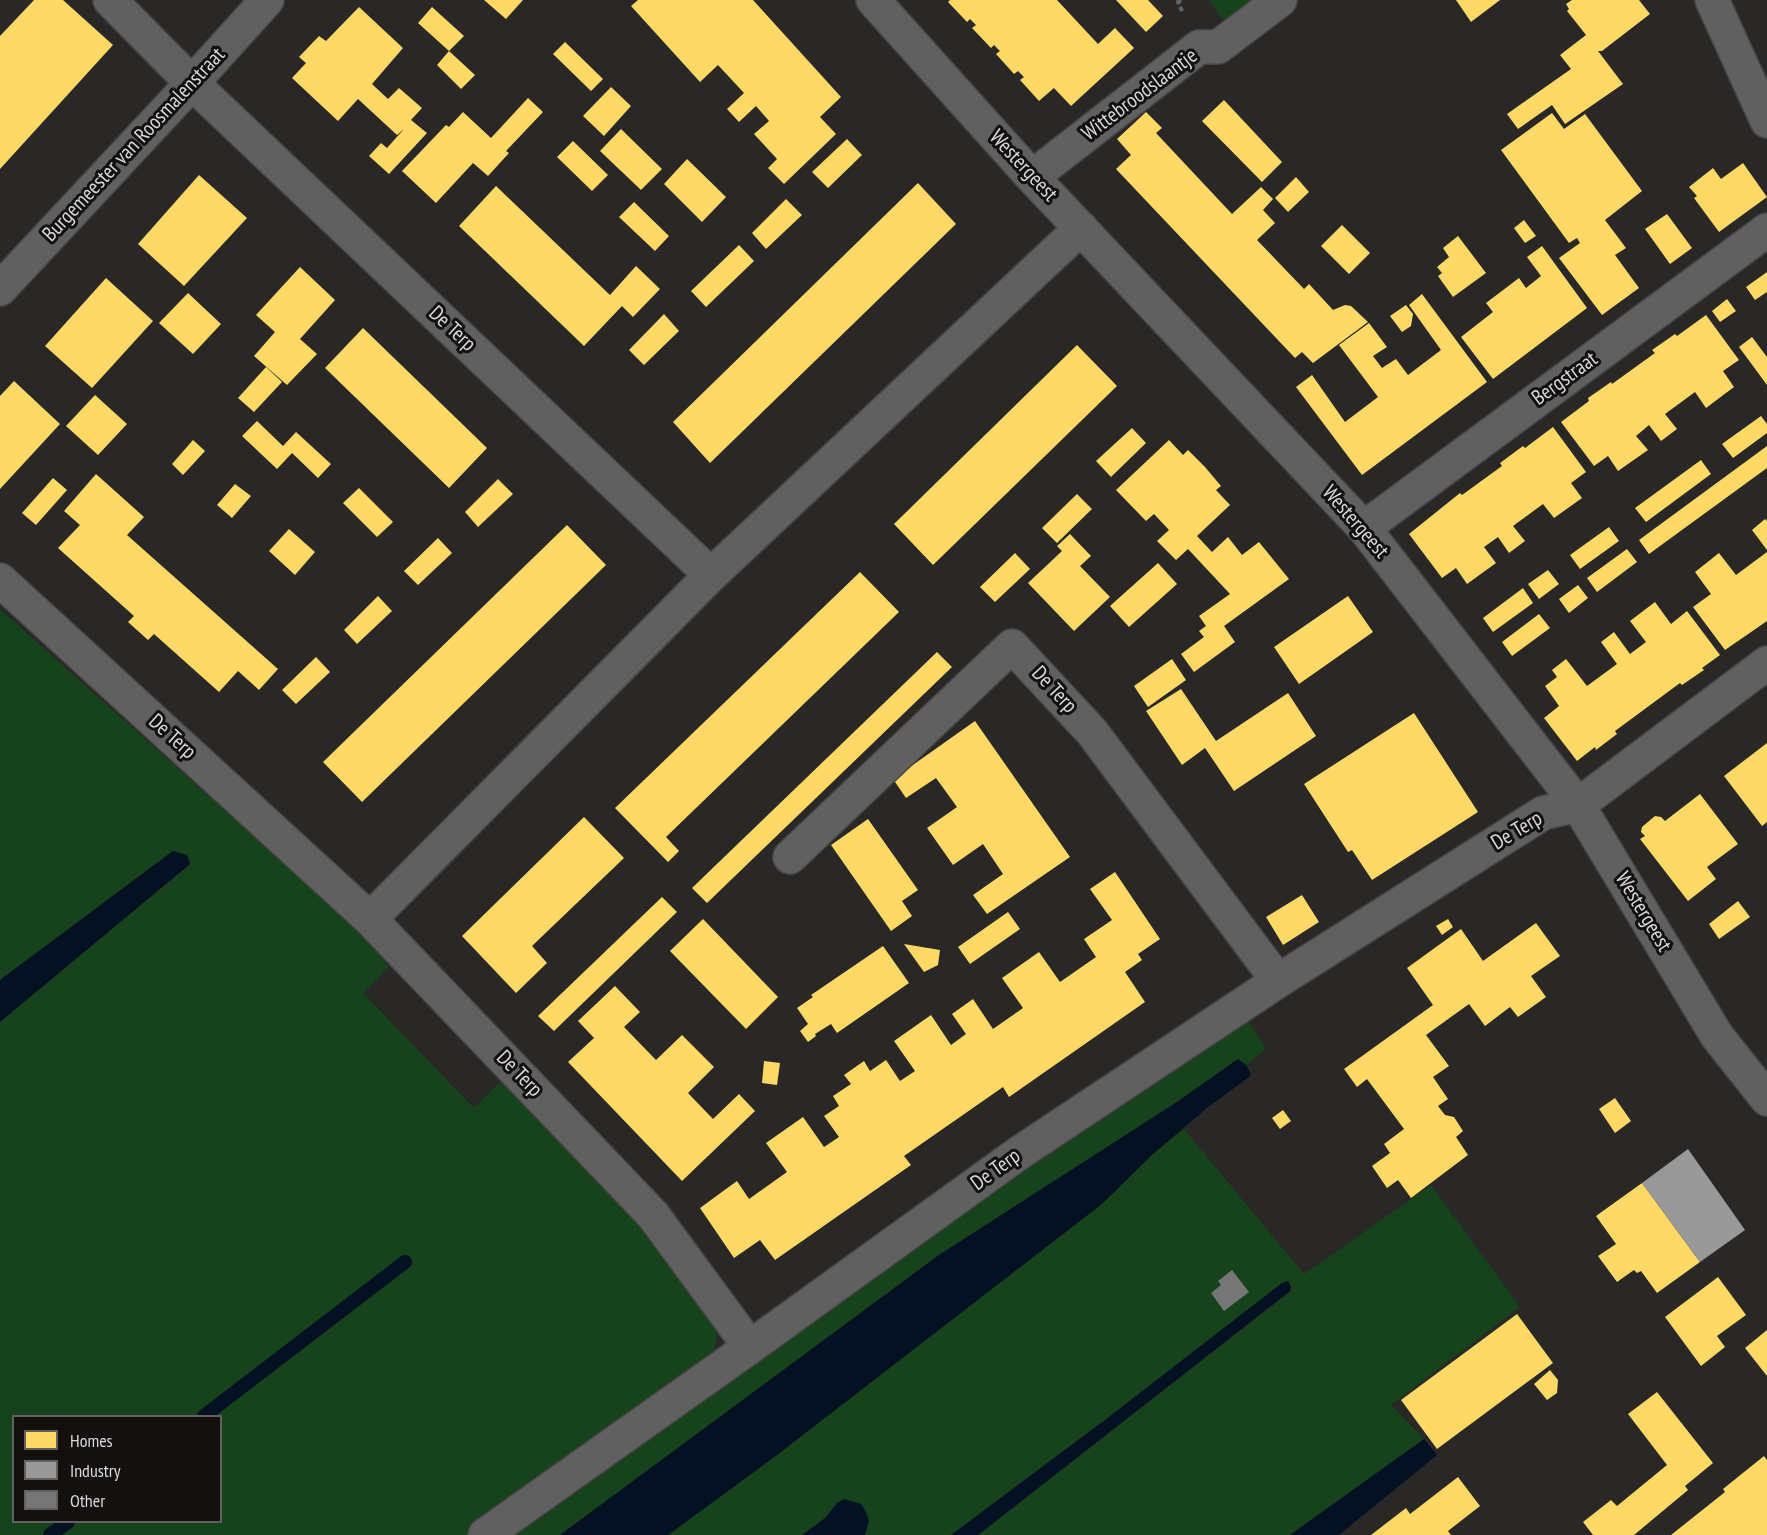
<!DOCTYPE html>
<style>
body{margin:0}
#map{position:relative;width:1767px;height:1535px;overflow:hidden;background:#292827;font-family:"PT Sans Narrow",sans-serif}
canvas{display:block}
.legend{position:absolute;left:12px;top:1415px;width:210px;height:108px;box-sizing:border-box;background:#121110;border:2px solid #626160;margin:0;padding:8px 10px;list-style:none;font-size:18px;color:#dbd9d8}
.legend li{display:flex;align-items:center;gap:12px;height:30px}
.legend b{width:30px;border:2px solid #626160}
</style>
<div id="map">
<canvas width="1767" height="1535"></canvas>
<ul class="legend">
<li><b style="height:16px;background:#ffd966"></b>Homes</li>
<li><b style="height:16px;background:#999"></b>Industry</li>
<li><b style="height:16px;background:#777676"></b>Other</li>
</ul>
</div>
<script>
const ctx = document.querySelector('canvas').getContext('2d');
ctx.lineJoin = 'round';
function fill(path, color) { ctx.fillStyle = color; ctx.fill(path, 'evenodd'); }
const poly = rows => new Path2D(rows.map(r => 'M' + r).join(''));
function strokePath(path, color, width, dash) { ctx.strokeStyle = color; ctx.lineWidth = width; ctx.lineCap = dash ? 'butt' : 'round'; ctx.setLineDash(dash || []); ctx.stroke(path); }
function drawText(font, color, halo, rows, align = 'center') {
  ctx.font = font + ' "PT Sans Narrow",sans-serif'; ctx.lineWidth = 6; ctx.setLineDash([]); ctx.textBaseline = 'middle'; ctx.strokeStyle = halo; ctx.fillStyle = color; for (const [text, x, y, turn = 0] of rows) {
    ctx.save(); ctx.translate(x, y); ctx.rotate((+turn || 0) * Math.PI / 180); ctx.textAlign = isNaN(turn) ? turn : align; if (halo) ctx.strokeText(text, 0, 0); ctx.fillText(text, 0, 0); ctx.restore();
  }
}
fill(poly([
 [1209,0,1271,0,1230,31],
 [0,609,364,935,389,967,363,993,474,1108,505,1077,641,1220,716,1326,718,1331,712,1361,469,1535,0,1535,0,1022,190,864,173,851,0,980],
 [14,1416,220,1416,220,1522,14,1522],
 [1245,1016,1266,1049,1246,1065,1238,1059,1177,1102,939,1255,560,1535,505,1535,968,1203],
 [1184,1129,1304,1274,1431,1185,1520,1307,1391,1405,1424,1439,1290,1535,978,1535,1290,1292,1291,1287,1288,1281,1282,1283,1105,1420,951,1535,668,1535,777,1455]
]), '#16421c');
fill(poly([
 [173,851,187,855,190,864,0,1022,0,980],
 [1238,1059,1246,1065,1251,1074,1249,1077,1207,1108,1153,1154,1102,1204,777,1455,668,1535,560,1535,939,1255,1177,1102],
 [1288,1281,1291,1287,1290,1291,978,1535,951,1535,1105,1420,1282,1283],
 [1424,1439,1437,1455,1339,1535,1290,1535],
 [844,1499,861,1504,866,1512,869,1521,865,1535,802,1535,825,1518,837,1503]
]), '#041123');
fill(poly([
 [34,0,63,0,113,45,0,169,0,36],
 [484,0,523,0,506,19],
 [638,0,753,0,841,97,820,117,836,134,784,184,768,168,777,159,754,134,769,121,756,106,739,122,727,109,744,93,718,65,700,82,631,6],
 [950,0,1057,0,1098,44,1115,28,1134,48,1071,106,1054,88,1039,101,1020,80,1024,77,1018,71,1014,74,996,54,1000,51,994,45,991,48,972,28,976,25,970,19,967,22,948,2],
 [1116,0,1148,0,1163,16,1146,32],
 [1456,0,1500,0,1471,22],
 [1572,0,1639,0,1650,14,1602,51,1598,51,1623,84,1565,124,1552,105,1518,129,1507,114,1571,69,1560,55,1586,35,1567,11,1569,9,1566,4],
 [359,7,403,48,372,84,388,99,399,88,422,108,411,120,427,133,389,174,369,156,381,143,387,148,404,129,397,135,358,99,338,121,292,78,306,63,299,57,319,36,326,41],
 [432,7,464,36,449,51,418,23],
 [565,42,603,79,591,91,553,54],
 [449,51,475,75,461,89,437,65],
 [611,87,631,106,604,136,583,116],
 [528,98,543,112,506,151,509,153,488,176,473,163,436,203,402,171,446,125,449,127,463,112,491,138],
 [1224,100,1282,162,1262,182,1202,121],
 [1146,112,1162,128,1156,133,1232,214,1261,187,1273,199,1263,210,1275,223,1257,240,1304,289,1309,284,1333,310,1345,305,1351,306,1368,322,1313,363,1302,352,1295,358,1116,169,1131,155,1117,139],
 [1552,113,1564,129,1585,114,1642,191,1605,220,1626,248,1615,255,1639,288,1602,315,1559,258,1580,243,1577,238,1569,243,1501,150],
 [621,129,662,169,641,190,600,151],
 [847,139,862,155,828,188,812,172],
 [573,141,608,175,592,191,557,157],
 [687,159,726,197,702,222,664,184],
 [1743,163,1767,197,1719,232,1694,198,1697,196,1689,187,1713,168,1721,179],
 [199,175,247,218,184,286,138,244],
 [1296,177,1309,192,1288,212,1275,198],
 [918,183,956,224,710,463,673,422],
 [496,186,610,295,636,266,660,289,633,317,622,306,584,346,459,226],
 [786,199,802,215,766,249,752,233],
 [634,202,669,236,655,251,619,217],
 [1667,214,1692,248,1670,264,1645,229],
 [1524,220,1536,236,1525,243,1514,228],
 [1342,225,1370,253,1349,274,1321,246],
 [1458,236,1486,273,1453,297,1438,276,1442,273,1437,267,1449,257,1443,248],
 [739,245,754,261,706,307,691,291],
 [1542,246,1587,308,1493,379,1461,337,1493,312,1486,303,1519,278,1526,288,1541,276,1527,257],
 [300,267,335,300,300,339,317,354,287,385,254,356,275,332,256,315],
 [1767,272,1767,292,1755,300,1746,287],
 [106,278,153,321,92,388,45,346],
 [188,293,221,324,193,354,159,323],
 [1422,294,1487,382,1362,475,1296,387,1312,375,1345,422,1378,397,1339,345,1369,323,1387,347,1373,356,1382,368,1396,359,1408,375,1441,350,1409,305],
 [1727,299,1736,311,1720,322,1712,311],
 [1406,305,1413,314,1411,326,1402,332,1390,316],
 [664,314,679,331,644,365,629,350],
 [1706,315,1739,360,1723,371,1734,387,1706,408,1695,392,1665,414,1677,429,1661,441,1649,425,1636,436,1648,450,1618,471,1608,456,1594,466,1561,422,1589,401,1588,398,1611,382,1612,384,1655,353,1652,350,1675,334,1677,336],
 [363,328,487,448,449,488,325,368],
 [1752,337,1767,357,1767,385,1739,347],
 [1077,345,1117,386,933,565,894,524],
 [266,367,282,382,254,412,238,398],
 [14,381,60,424,0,489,0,396],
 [95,395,127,424,98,455,66,426],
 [1761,416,1767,424,1767,433,1733,458,1722,444],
 [257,421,283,446,296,432,331,464,318,478,292,453,277,469,242,436],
 [1553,427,1586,472,1571,483,1582,498,1554,518,1543,504,1513,526,1525,541,1509,553,1498,537,1484,547,1496,563,1467,584,1456,568,1442,578,1409,534,1460,493,1462,495,1502,466,1500,463,1523,446,1525,448],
 [1132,428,1146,443,1111,477,1096,461],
 [193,440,205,451,183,475,172,464],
 [1169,440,1183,455,1188,450,1205,467,1221,486,1216,490,1230,505,1197,536,1212,552,1228,537,1242,555,1259,542,1289,579,1224,626,1235,642,1194,672,1181,654,1204,637,1199,631,1206,626,1199,616,1230,594,1188,549,1176,560,1157,541,1169,530,1154,514,1146,521,1116,490],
 [1767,446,1767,468,1649,554,1639,540],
 [1701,460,1711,474,1646,522,1635,508],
 [96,474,144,517,127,535,278,669,259,690,238,671,219,692,154,634,148,640,128,622,134,616,58,548,80,525,64,511],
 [53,478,67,490,36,525,22,513],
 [498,479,513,494,478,527,465,512],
 [235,484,251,496,232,518,217,505],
 [359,488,393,522,377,537,343,503],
 [1077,494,1092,509,1057,543,1042,528],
 [1765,519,1767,521,1767,550,1752,530],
 [567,525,606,565,362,802,323,762],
 [1609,527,1619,541,1580,569,1570,555],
 [289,529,315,552,295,575,269,551],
 [1070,534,1091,556,1080,566,1110,597,1074,631,1028,583,1062,551,1057,546],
 [438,538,452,553,418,585,404,571],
 [1627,549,1637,562,1597,592,1587,578],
 [1767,552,1767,621,1725,650,1693,607,1711,594,1695,572,1719,553,1736,575],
 [1015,553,1030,569,995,602,980,587],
 [1158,563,1177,584,1129,627,1110,606],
 [1548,570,1559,584,1539,599,1528,584],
 [860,572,899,612,666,837,679,851,668,862,615,808],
 [1578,585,1588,598,1569,613,1559,599],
 [1523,588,1533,603,1493,632,1483,618],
 [378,596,392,611,357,644,344,630],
 [1348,596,1373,632,1299,684,1274,647],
 [1655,602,1671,624,1687,611,1720,655,1702,668,1704,670,1682,685,1680,683,1615,731,1617,734,1596,750,1595,747,1577,761,1544,718,1559,706,1545,686,1557,677,1552,670,1566,659,1587,686,1617,664,1601,642,1614,632,1630,654,1646,642,1630,621],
 [1539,614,1550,628,1512,656,1502,642],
 [937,652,952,667,707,903,692,888],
 [316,657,330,672,296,704,282,690],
 [1172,659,1186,680,1148,707,1134,686],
 [1181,689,1216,741,1288,693,1316,736,1234,791,1205,748,1182,765,1146,711],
 [1414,713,1478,812,1372,880,1352,850,1348,852,1304,784],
 [975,721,1070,857,987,914,973,895,1003,874,983,844,953,865,927,828,957,807,936,778,906,798,893,779],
 [1767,743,1767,822,1762,826,1724,776],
 [1700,794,1738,844,1707,867,1716,879,1688,901,1640,839,1645,836,1641,832,1642,827,1655,816,1661,817,1665,821],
 [584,817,624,858,532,946,547,963,516,993,462,936],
 [868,819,918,890,902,901,912,916,891,931,831,845],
 [1115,872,1160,939,1138,954,1142,960,1125,972,1145,1002,1009,1097,1003,1087,904,1156,911,1165,775,1260,760,1240,734,1258,700,1208,737,1181,749,1199,787,1172,766,1143,803,1117,824,1147,839,1137,824,1116,839,1106,833,1096,851,1084,844,1075,864,1061,870,1071,886,1060,900,1081,915,1071,894,1041,931,1015,951,1045,966,1034,952,1014,973,999,993,1029,1023,1008,1002,978,1039,952,1060,982,1096,957,1084,939,1112,920,1090,889],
 [1302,895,1319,922,1283,945,1266,917],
 [662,897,677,912,554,1031,538,1016],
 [1738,901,1750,917,1719,939,1709,924],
 [1008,912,1020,929,970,964,958,947],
 [703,919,778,997,746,1029,670,951],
 [1448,919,1453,927,1442,935,1436,926],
 [1536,923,1560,956,1531,976,1546,997,1518,1017,1510,1007,1485,1026,1469,1004,1426,1035,1449,1066,1433,1077,1448,1099,1438,1106,1445,1115,1454,1117,1463,1131,1456,1137,1468,1155,1411,1198,1398,1180,1387,1188,1372,1166,1390,1153,1384,1144,1404,1129,1367,1079,1357,1087,1344,1069,1433,1005,1407,968,1461,929,1483,961],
 [904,944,940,950,938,965,924,972],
 [883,946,909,983,837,1033,831,1024,815,1034,816,1036,808,1042,800,1031,808,1024,797,1008,813,997,811,995],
 [615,986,640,1012,624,1027,656,1060,682,1035,714,1067,688,1093,713,1119,739,1094,755,1111,682,1181,568,1062,594,1038,578,1021],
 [764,1061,780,1063,777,1085,762,1083],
 [1615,1098,1631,1121,1615,1133,1599,1109],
 [1283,1110,1291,1121,1280,1129,1272,1118],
 [1642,1183,1700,1262,1657,1293,1641,1271,1637,1273,1634,1270,1617,1282,1598,1256,1616,1244,1596,1216],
 [1718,1277,1746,1315,1717,1336,1725,1347,1701,1366,1665,1317],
 [1517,1314,1553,1363,1437,1449,1401,1400],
 [1767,1330,1767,1376,1745,1348],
 [1550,1370,1558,1380,1557,1393,1547,1400,1534,1384],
 [1657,1392,1713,1463,1685,1486,1688,1490,1634,1535,1593,1535,1583,1522,1611,1500,1617,1506,1667,1465,1628,1414],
 [1764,1456,1767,1460,1767,1535,1671,1535,1725,1492,1723,1489],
 [1458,1477,1480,1506,1448,1531,1451,1535,1371,1535,1406,1508,1410,1514]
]), '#ffd966');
fill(poly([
 [1688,1149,1745,1230,1700,1262,1642,1183]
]), '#999');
strokePath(poly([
 [204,1416,405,1262],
 [50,1535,68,1522]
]), '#041123', 14);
fill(poly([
 [1232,1270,1249,1292,1224,1311,1211,1293,1221,1285,1218,1281]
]), '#777676');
const pedestrian = poly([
 [1199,47,1218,47,1280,0]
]);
const minor = poly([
 [110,0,192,83,711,575],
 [873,0,1032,177,1364,528,1578,805,1717,1036,1767,1099],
 [1712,0,1767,121],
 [1032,177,1199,47],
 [0,289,192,83,267,0],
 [1364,528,1767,230],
 [0,580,370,919,653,1215,750,1347],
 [790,857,1012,646,1092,732,1278,981],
 [370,919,711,575,1081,228],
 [485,1535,750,1347,1019,1153,1278,981,1543,813,1578,805,1767,663]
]);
strokePath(pedestrian, '#464544', 36);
strokePath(minor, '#464544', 36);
strokePath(poly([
 [1181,0,1178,2,1182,11]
]), '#656464', 4, [6, 3]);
strokePath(pedestrian, '#616060', 33);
strokePath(minor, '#616060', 33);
drawText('21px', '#dbd9d8', '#121110', [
 ["Wittebroodslaantje",1140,95,-37],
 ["Burgemeester van Roosmalenstraat",134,145,-47],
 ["Westergeest",1023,166,47],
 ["De Terp",452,329,43],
 ["Bergstraat",1565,379,-36],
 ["Westergeest",1355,522,49],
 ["De Terp",1054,690,47],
 ["De Terp",172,737,42],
 ["De Terp",1517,831,-31],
 ["Westergeest",1643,912,59],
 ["De Terp",519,1074,46],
 ["De Terp",996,1170,-36]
]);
</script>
